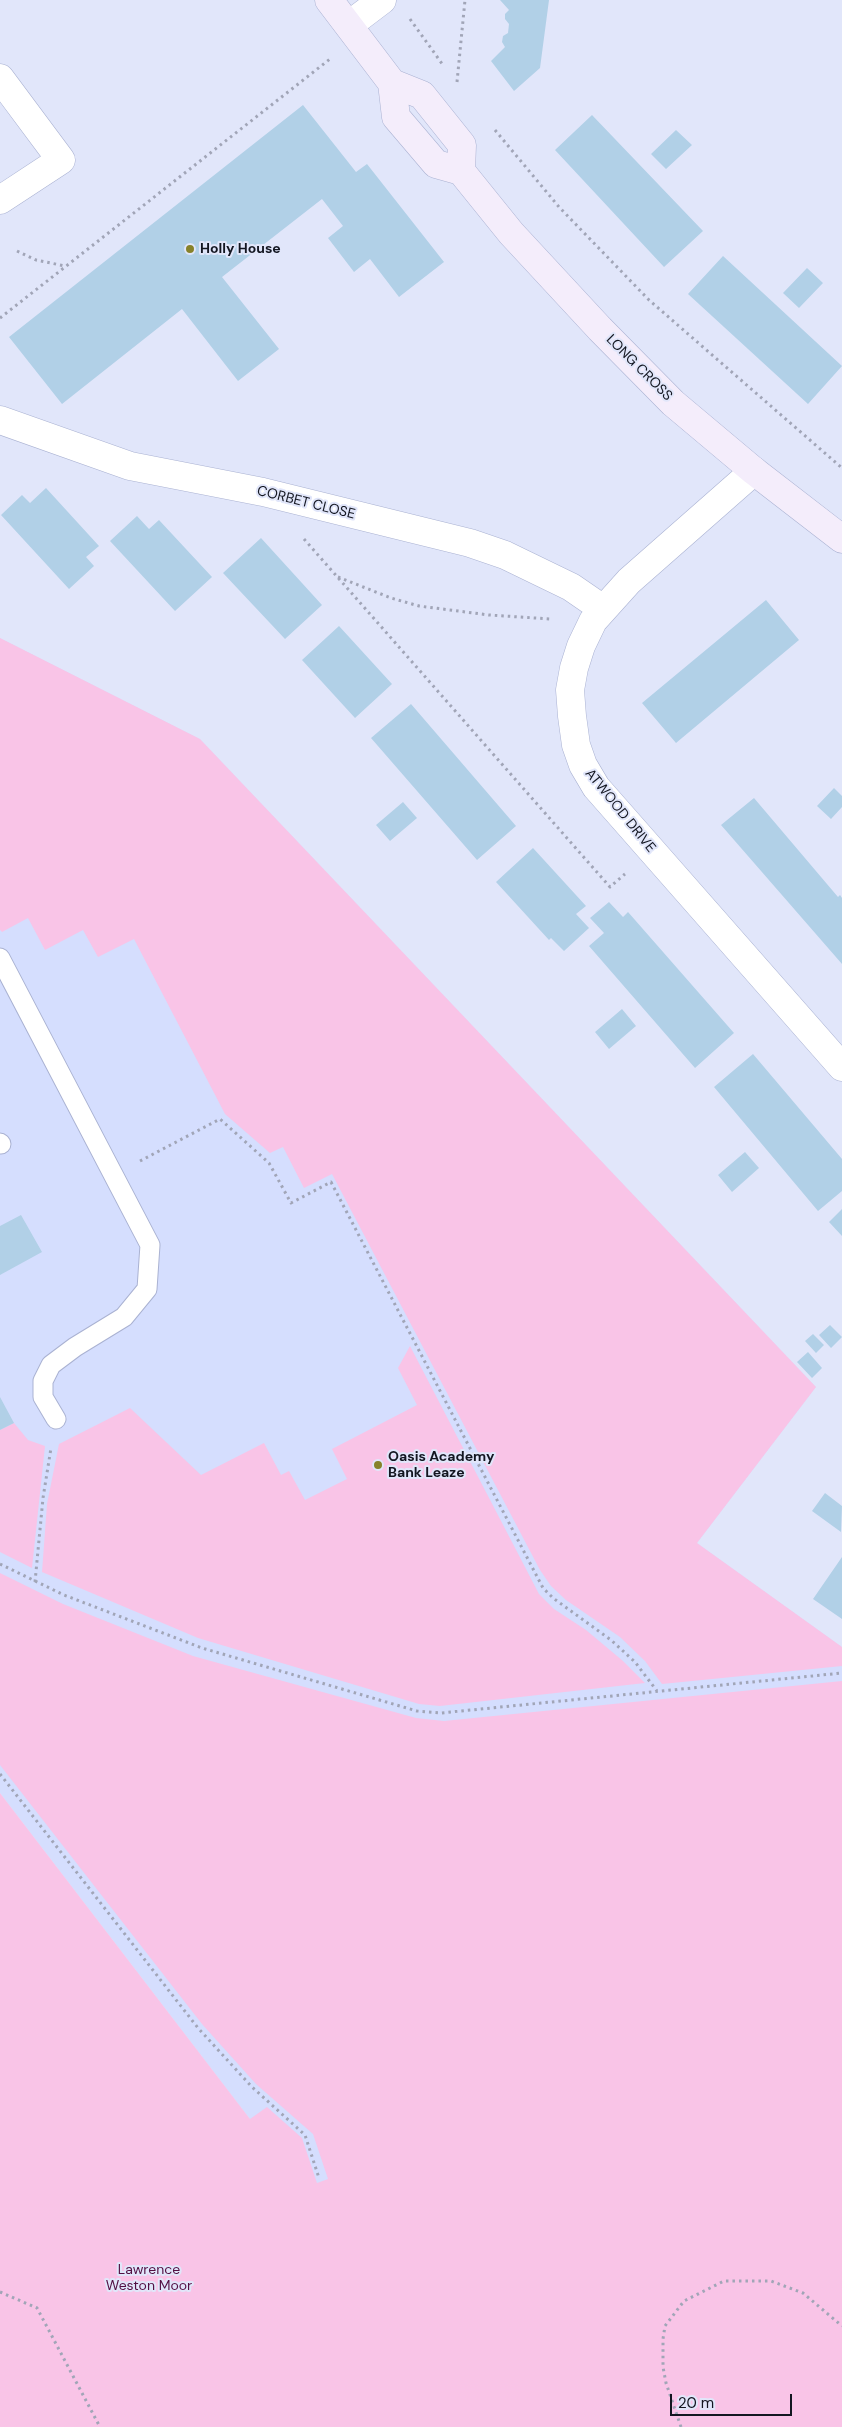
<!DOCTYPE html>
<style>
body{margin:0}
#map{position:relative;width:842px;height:2427px;overflow:hidden;background:#e1e6fa;font-family:"DM Sans",sans-serif}
canvas{display:block}
.scale{position:absolute;left:670px;top:2394px;width:122px;height:22px;box-sizing:border-box;border:2px solid #131621;border-top:0;padding-left:6px;font-size:15px;line-height:18px;white-space:nowrap;color:#131621;-webkit-text-stroke:4px #e1e6fa;paint-order:stroke}
</style>
<div id="map">
<canvas width="842" height="2427"></canvas>
<div class="scale">20 m</div>
</div>
<script>
const ctx = document.querySelector('canvas').getContext('2d');
ctx.lineJoin = 'round';
function fill(path, color) { ctx.fillStyle = color; ctx.fill(path, 'evenodd'); }
const poly = rows => new Path2D(rows.map(r => 'M' + r).join(''));
function strokePath(path, color, width, dash) { ctx.strokeStyle = color; ctx.lineWidth = width; ctx.lineCap = dash ? 'butt' : 'round'; ctx.setLineDash(dash || []); ctx.stroke(path); }
function drawText(font, color, halo, rows, align = 'center') {
  ctx.font = font + ' "DM Sans",sans-serif'; ctx.lineWidth = 4; ctx.setLineDash([]); ctx.textBaseline = 'middle'; ctx.strokeStyle = halo; ctx.fillStyle = color; for (const [text, x, y, turn = 0] of rows) {
    ctx.save(); ctx.translate(x, y); ctx.rotate((+turn || 0) * Math.PI / 180); ctx.textAlign = isNaN(turn) ? turn : align; if (halo) ctx.strokeText(text, 0, 0); ctx.fillText(text, 0, 0); ctx.restore();
  }
}
fill(poly([
 [0,638,200,739,816,1387,697,1543,842,1647,842,2280,526,2427,279,2157,0,1793]
]), '#d5defe');
fill(poly([
 [0,638,200,739,816,1387,697,1543,842,1647,842,1666,662,1684,645,1661,620,1637,566,1600,551,1586,540,1570,332,1174,304,1188,283,1147,270,1153,225,1114,134,939,98,957,83,930,45,950,28,918,2,932,0,930],
 [410,1346,539,1594,554,1609,586,1630,623,1661,645,1683,440,1706,419,1704,198,1638,42,1572,47,1504,59,1444,130,1408,201,1475,264,1443,281,1475,289,1471,305,1500,347,1479,332,1449,417,1405,398,1368],
 [14,1423,28,1440,45,1446,32,1568,0,1552,0,1430],
 [0,1573,63,1604,193,1656,416,1718,444,1721,842,1681,842,2427,0,2427,0,1793,250,2119,267,2107,302,2138,317,2183,328,2179,313,2134,256,2084,202,2024,0,1765]
]), '#f9c4e7');
fill(poly([
 [500,0,549,0,540,68,514,91,491,61,505,47,502,42,503,36,508,33,509,24,505,19,505,14,509,10],
 [303,105,356,172,367,164,444,262,399,297,370,259,354,272,328,238,343,226,322,199,222,277,279,349,238,381,182,309,62,404,9,337],
 [592,115,703,231,664,267,555,150],
 [676,130,692,145,666,169,651,154],
 [723,256,842,366,808,404,688,294],
 [807,268,823,283,799,308,783,293],
 [46,488,99,546,86,557,94,566,69,589,1,515,22,495,30,503],
 [137,516,149,529,159,520,212,577,175,611,110,541],
 [261,538,322,605,285,639,223,573],
 [766,600,799,640,676,743,642,703],
 [339,626,392,684,355,718,302,660],
 [411,704,516,826,477,860,371,738],
 [834,788,842,796,842,807,831,819,817,806],
 [754,798,838,897,840,895,842,898,842,964,721,825],
 [403,802,417,818,390,841,376,825],
 [533,848,586,906,576,914,589,928,564,951,551,938,549,940,496,882],
 [609,902,623,917,628,912,734,1033,695,1068,589,946,604,933,590,918],
 [622,1009,636,1026,609,1049,595,1032],
 [753,1054,842,1159,842,1191,818,1211,714,1087],
 [745,1152,759,1168,732,1192,718,1175],
 [842,1209,842,1236,829,1222],
 [21,1215,42,1252,0,1275,0,1226],
 [830,1325,842,1337,831,1348,819,1335],
 [813,1334,824,1345,816,1353,805,1341],
 [808,1352,822,1368,812,1378,797,1362],
 [0,1397,14,1423,0,1430],
 [825,1493,842,1506,841,1532,812,1511],
 [842,1557,842,1619,813,1599]
]), '#b1d0e7');
const lane = poly([
 [0,958,150,1245,147,1289,124,1317,75,1347,51,1365,43,1381,43,1397,56,1419],
 [0,1143,1,1144]
]);
const street = poly([
 [349,25,382,0],
 [0,78,61,160,0,200],
 [0,420,130,466,263,492,470,543,505,555,571,587,603,609],
 [754,471,629,581,593,621,581,646,574,668,570,690,572,716,576,745,583,765,596,787,842,1067]
]);
const secondary = poly([
 [329,0,392,83,396,117,436,164,461,171,511,233,600,329,673,403,754,471,842,539],
 [392,83,422,95,462,145,461,171]
]);
strokePath(lane, '#aab2d2', 21);
strokePath(street, '#aab2d2', 29);
strokePath(secondary, '#aab2d2', 29);
strokePath(poly([
 [410,19,443,65],
 [457,82,465,0],
 [495,130,559,207,649,300,842,468],
 [17,251,36,260,65,266],
 [0,318,330,59],
 [304,539,610,887,625,874],
 [338,577,391,598,419,606,489,615,551,619],
 [140,1161,220,1119,269,1163,291,1203,331,1182,543,1588,553,1598,611,1640,635,1662,657,1691],
 [0,1564,64,1595,202,1648,417,1711,441,1713,842,1673],
 [35,1582,43,1498,51,1448],
 [0,1774,198,2028,252,2087,305,2135,319,2178],
 [0,2292,37,2308,100,2427],
 [681,2427,666,2383,663,2367,663,2339,665,2326,684,2301,724,2281,771,2281,803,2293,842,2326]
]), '#a1a5b7', 3, [2.5, 4]);
strokePath(lane, '#fff', 19);
strokePath(street, '#fff', 28);
strokePath(secondary, '#f4edfb', 28);
for (const [x, y, r, color] of [
 [190,249,5,"#87822a"],
 [378,1465,5,"#87822a"]
]) { const dot = new Path2D(); dot.arc(x, y, r, 0, 2 * Math.PI); ctx.fillStyle = color; ctx.fill(dot); strokePath(dot, '#e1e6fa', 2); }
drawText('bold 14px', '#131621', '#e1e6fa', [
 ["Holly House",200,249],
 ["Oasis Academy",388,1457],
 ["Bank Leaze",388,1473]
], 'left');
drawText('14px', '#131621', '#e1e6fa', [
 ["LONG CROSS",639,368,45],
 ["CORBET CLOSE",306,503,14],
 ["ATWOOD DRIVE",620,811,51]
]);
drawText('14px', '#530f43', '#e1e6fa', [
 ["Lawrence",149,2270],
 ["Weston Moor",149,2286]
]);
</script>
